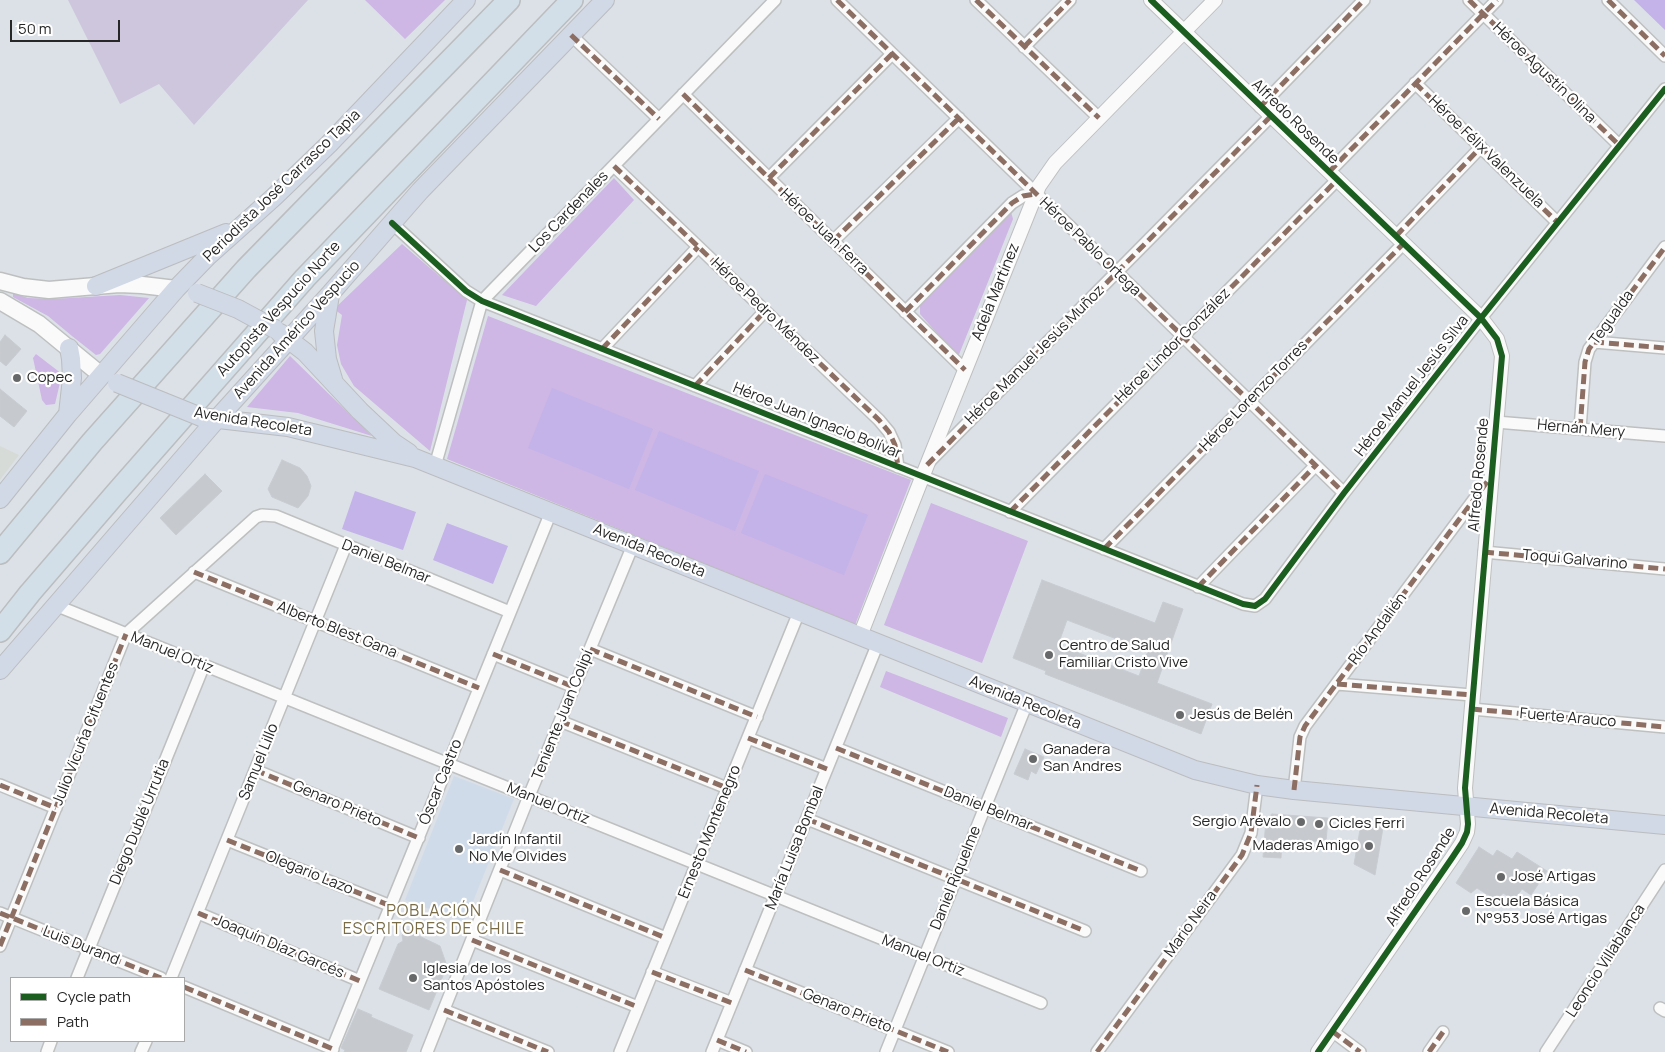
<!DOCTYPE html>
<meta charset="utf-8">
<style>
body{margin:0}
#map{position:relative;width:1665px;height:1052px;overflow:hidden;background:#dce1e7;font-family:Manrope,sans-serif}
canvas{display:block}
.legend{position:absolute;left:10px;top:977px;width:175px;height:65px;box-sizing:border-box;background:#fff;border:1px solid #a9a9a9;margin:0;padding:6px 9px;list-style:none;font-size:15px;color:#272727}
.legend li{display:flex;align-items:center;gap:10px;height:25px}
.legend b{width:25px;border:1px solid #a9a9a9}
.scale{position:absolute;left:10px;top:20px;width:110px;height:22px;box-sizing:border-box;border:2px solid #272727;border-top:0;padding-left:6px;font-size:15px;line-height:18px;white-space:nowrap;color:#272727;-webkit-text-stroke:4px #fff;paint-order:stroke}
</style>
<div id="map">
<canvas width="1665" height="1052"></canvas>
<ul class="legend">
<li><b style="height:6px;background:#1b5e20"></b>Cycle path</li>
<li><b style="height:6px;background:#8d6e63"></b>Path</li>
</ul>
<div class="scale">50 m</div>
</div>
<script>
const ctx = document.querySelector('canvas').getContext('2d');
ctx.lineJoin = 'round';
function fill(path, color) { ctx.fillStyle = color; ctx.fill(path, 'evenodd'); }
const poly = rows => new Path2D(rows.map(r => 'M' + r).join(''));
function strokePath(path, color, width, dash) { ctx.strokeStyle = color; ctx.lineWidth = width; ctx.lineCap = dash ? 'butt' : 'round'; ctx.setLineDash(dash || []); ctx.stroke(path); }
function drawText(font, color, halo, rows, align = 'center') {
  ctx.font = font + ' Manrope,sans-serif'; ctx.lineWidth = 4.5; ctx.setLineDash([]); ctx.textBaseline = 'middle'; ctx.strokeStyle = halo; ctx.fillStyle = color; for (const [text, x, y, turn = 0] of rows) {
    ctx.save(); ctx.translate(x, y); ctx.rotate((+turn || 0) * Math.PI / 180); ctx.textAlign = isNaN(turn) ? turn : align; if (halo) ctx.strokeText(text, 0, 0); ctx.fillText(text, 0, 0); ctx.restore();
  }
}
fill(poly([
 [0,446,19,455,0,480]
]), '#d7dbd8');
fill(poly([
 [454,776,514,799,465,922,405,900]
]), '#d0dbea');
fill(poly([
 [365,0,445,0,405,39],
 [614,178,634,200,536,306,502,295],
 [1011,212,1013,219,958,357,920,314,920,305],
 [402,244,467,300,430,451,354,386,341,364,337,345,342,315,334,309],
 [13,293,28,298,53,299,120,295,149,298,100,354,96,355,72,336,48,316,13,297],
 [488,316,911,480,855,625,447,459],
 [36,354,62,374,55,404,46,405,42,400,33,358],
 [290,356,372,436,298,413,247,407],
 [931,503,1028,541,982,663,884,625],
 [886,671,1008,718,1001,737,880,687]
]), '#ceb6e5');
fill(poly([
 [68,0,308,0,194,125,159,84,120,104]
]), '#cdc6dd');
fill(poly([
 [1634,0,1665,0,1665,30],
 [552,388,653,429,629,489,528,448],
 [659,431,759,471,735,531,635,490],
 [765,474,868,515,844,575,741,533],
 [355,491,416,512,403,550,342,529],
 [447,523,508,546,493,584,433,560]
]), '#c3b3e9');
const building = poly([
 [5,335,21,349,6,366,0,361,0,342,5,335],
 [0,389,27,411,14,427,0,416,0,389],
 [282,460,300,468,307,476,311,486,308,496,298,508,272,497,268,489,282,460],
 [205,474,222,491,176,535,160,518,205,474],
 [1042,580,1155,623,1163,602,1183,609,1157,683,1212,704,1201,734,1045,674,1046,671,1013,658,1042,580],
 [1067,620,1148,651,1139,676,1058,645,1067,620],
 [1025,749,1044,757,1036,774,1031,771,1028,780,1014,774,1025,749],
 [1272,814,1328,818,1326,842,1282,839,1281,858,1263,857,1266,819,1272,814],
 [1361,824,1383,828,1375,875,1354,864,1361,824],
 [1479,847,1493,856,1497,850,1512,859,1517,852,1547,871,1531,895,1522,889,1514,900,1503,893,1497,901,1477,888,1471,893,1456,883,1479,847],
 [408,930,415,931,419,936,440,946,447,966,429,1010,379,989,398,944,403,941,402,935,408,930],
 [358,1009,372,1015,371,1017,413,1035,406,1052,344,1052,345,1050,341,1048,358,1009]
]);
fill(building, '#c6c9cd');
strokePath(building, '#c8ccd2', 1);
const minor = poly([
 [837,0,1344,493],
 [976,0,1099,118],
 [1469,0,1619,145],
 [1608,0,1665,56],
 [571,35,659,119],
 [1024,47,1070,0],
 [1415,83,1557,222],
 [683,94,965,370],
 [1260,107,1364,0],
 [614,166,879,420,889,432,895,445,898,467],
 [1329,172,1497,0],
 [769,178,892,54],
 [392,223,466,291,482,301,1243,604,1255,606,1265,599,1344,493,1481,318,1665,89],
 [1396,236,1481,147],
 [833,241,959,118],
 [905,312,1012,203,1023,196,1035,194],
 [1594,342,1665,348],
 [602,349,698,247],
 [695,386,765,311],
 [1496,422,1665,436],
 [1580,429,1585,362,1589,349,1665,247],
 [929,462,1270,117],
 [435,466,482,301,775,0],
 [1010,512,1337,180],
 [1104,549,1403,244],
 [1484,552,1665,569],
 [194,572,479,688],
 [1198,587,1315,466],
 [55,605,1041,1003],
 [590,649,757,717],
 [493,654,574,687],
 [1337,684,1472,695],
 [1472,709,1665,727],
 [560,721,727,788],
 [748,738,827,769],
 [836,748,1141,871],
 [255,770,419,838],
 [0,785,56,808],
 [1294,790,1300,737,1305,726,1490,478],
 [807,819,1085,931],
 [227,840,391,906],
 [500,870,666,938],
 [0,913,161,978],
 [198,913,360,981],
 [472,940,638,1007],
 [0,946,126,634,256,517,262,515,276,516,510,612],
 [745,970,948,1052],
 [652,972,732,1003],
 [77,978,204,665],
 [171,978,346,545],
 [184,987,333,1049],
 [1660,1008,1665,1011],
 [444,1010,548,1052],
 [1332,1031,1360,1052],
 [717,1040,746,1052],
 [47,1052,51,1041],
 [141,1052,146,1041],
 [331,1052,551,512],
 [427,1052,529,796,633,545],
 [620,1052,799,612],
 [712,1052,878,643],
 [886,1052,1027,703],
 [1097,1052,1242,855,1251,833,1257,785],
 [1429,1052,1443,1032],
 [1546,1052,1665,870]
]);
const tertiary = poly([
 [1151,0,1481,318,1497,339,1502,356,1465,788,1468,824,1467,832,1462,843,1452,858,1318,1052],
 [860,636,927,465,1039,186,1055,163,1215,0]
]);
const secondary = poly([
 [0,281,23,287,49,290,119,284,142,285,176,289],
 [0,301,39,324,101,375]
]);
const primary = poly([
 [96,286,226,233],
 [330,295,324,331,327,359,333,379],
 [280,333,305,352,360,411,394,443,409,453],
 [68,414,72,378,71,359,69,348],
 [201,417,288,427,415,458,1195,770,1257,785,1294,790,1665,825],
 [0,499,68,414,176,289,208,256,274,197,329,144,466,0],
 [0,670,216,420,330,294,420,191,605,0]
]);
const motorway = poly([
 [0,553,92,442,246,269,509,0],
 [0,631,30,593,117,492,305,278,572,0]
]);
strokePath(minor, '#bec0c0', 14);
strokePath(tertiary, '#bec0c0', 16);
strokePath(secondary, '#bec0c0', 19);
strokePath(primary, '#bbbdbf', 20);
strokePath(motorway, '#bbbdbf', 24);
strokePath(minor, '#fafafb', 11);
strokePath(tertiary, '#fafafb', 14);
strokePath(secondary, '#fafafb', 16);
strokePath(primary, '#d1d8e6', 18);
strokePath(motorway, '#d2dfe8', 21);
const primaryBridge = poly([
 [197,293,238,309,275,329],
 [117,383,201,417]
]);
strokePath(primaryBridge, '#bbbdbf', 20, []);
strokePath(primaryBridge, '#d1d8e6', 18);
strokePath(poly([
 [837,0,1344,493],
 [976,0,1099,118],
 [1469,0,1619,145],
 [1608,0,1665,56],
 [571,35,659,119],
 [1024,47,1070,0],
 [1415,83,1557,222],
 [683,94,965,370],
 [1260,107,1364,0],
 [614,166,879,420,889,432,895,445,898,467],
 [1329,172,1497,0],
 [769,178,892,54],
 [1396,236,1481,147],
 [833,241,959,118],
 [905,312,1012,203,1023,196,1035,194],
 [1594,342,1665,348],
 [602,349,698,247],
 [695,386,765,311],
 [1580,429,1585,362,1589,349,1665,247],
 [927,465,1270,117],
 [1010,512,1337,180],
 [1104,549,1403,244],
 [1484,552,1665,569],
 [194,572,479,688],
 [1198,587,1315,466],
 [590,649,757,717],
 [493,654,574,687],
 [1337,684,1472,695],
 [1472,709,1665,727],
 [560,721,727,788],
 [748,738,827,769],
 [836,748,1141,871],
 [255,770,419,838],
 [0,785,56,808],
 [1294,790,1300,737,1305,726,1490,478],
 [807,819,1085,931],
 [227,840,391,906],
 [500,870,666,938],
 [0,913,161,978],
 [198,913,360,981],
 [472,940,638,1007],
 [0,946,126,634],
 [745,970,948,1052],
 [652,972,732,1003],
 [184,987,333,1049],
 [444,1010,548,1052],
 [1332,1031,1360,1052],
 [717,1040,746,1052],
 [1097,1052,1242,855,1251,833,1257,785],
 [1429,1052,1443,1032]
]), '#8d6e63', 5, [10, 5]);
strokePath(poly([
 [1151,0,1481,318,1497,339,1502,356,1465,788,1468,824,1467,832,1462,843,1452,858,1318,1052],
 [392,223,466,291,482,301,1243,604,1255,606,1265,599,1344,493,1481,318,1665,89]
]), '#1b5e20', 6);
for (const [x, y, r, color] of [
 [17,378,5,"#66686a"],
 [1049,655,5,"#66686a"],
 [1180,715,5,"#66686a"],
 [1033,759,5,"#66686a"],
 [1301,822,5,"#66686a"],
 [1319,824,5,"#66686a"],
 [1369,846,5,"#66686a"],
 [459,849,5,"#66686a"],
 [1501,877,5,"#66686a"],
 [1466,911,5,"#66686a"],
 [413,978,5,"#66686a"]
]) { const dot = new Path2D(); dot.arc(x, y, r, 0, 2 * Math.PI); ctx.fillStyle = color; ctx.fill(dot); strokePath(dot, '#fff', 2); }
drawText('15px', '#272727', '#fff', [
 ["Héroe Agustín Olina",1544,73,44],
 ["Alfredo Rosende",1295,122,44],
 ["Héroe Félix Valenzuela",1486,152,44],
 ["Periodista José Carrasco Tapia",282,186,-44],
 ["Los Cardenales",569,212,-46],
 ["Héroe Juan Ferra",824,232,44],
 ["Héroe Pablo Ortega",1090,247,44],
 ["Adela Martínez",996,292,-68],
 ["Autopista Vespucio Norte",279,309,-48],
 ["Héroe Pedro Méndez",765,311,44],
 ["Tegualda",1612,318,-54],
 ["Avenida Américo Vespucio",297,330,-48],
 ["Héroe Lindor González",1173,346,-45],
 ["Héroe Manuel Jesús Muñoz",1035,355,-45],
 ["Héroe Manuel Jesús Silva",1412,386,-52],
 ["Héroe Lorenzo Torres",1254,396,-46],
 ["Héroe Juan Ignacio Bolívar",817,421,22],
 ["Avenida Recoleta",253,422,9],
 ["Hernán Mery",1581,429,5],
 ["Alfredo Rosende",1479,475,-85],
 ["Avenida Recoleta",649,551,22],
 ["Toqui Galvarino",1575,560,5],
 ["Daniel Belmar",386,562,22],
 ["Río Andalién",1378,629,-53],
 ["Alberto Blest Gana",337,630,22],
 ["Manuel Ortiz",172,653,22],
 ["Avenida Recoleta",1025,703,22],
 ["Teniente Juan Colipí",563,715,-68],
 ["Fuerte Arauco",1568,718,5],
 ["Julio Vicuña Cifuentes",86,734,-68],
 ["Samuel Lillo",259,762,-68],
 ["Óscar Castro",441,782,-68],
 ["Genaro Prieto",337,804,23],
 ["Manuel Ortiz",548,804,22],
 ["Daniel Belmar",988,809,22],
 ["Avenida Recoleta",1549,814,5],
 ["Diego Dublé Urrutia",140,822,-68],
 ["Ernesto Montenegro",710,832,-68],
 ["María Luisa Bombal",795,848,-68],
 ["Olegario Lazo",309,873,22],
 ["Alfredo Rosende",1421,877,-57],
 ["Daniel Riquelme",956,878,-68],
 ["Mario Neira",1191,924,-54],
 ["Luis Durand",81,946,22],
 ["Joaquín Díaz Garcés",279,947,23],
 ["Manuel Ortiz",923,956,22],
 ["Leoncio Villablanca",1606,961,-57],
 ["Genaro Prieto",847,1011,22]
]);
drawText('15px', '#272727', '#fff', [
 ["Copec",27,378],
 ["Centro de Salud",1059,646],
 ["Familiar Cristo Vive",1059,663],
 ["Jesús de Belén",1190,715],
 ["Ganadera",1043,750],
 ["San Andres",1043,767],
 ["Sergio Arévalo",1291,822,"right"],
 ["Cicles Ferri",1329,824],
 ["Jardín Infantil",469,840],
 ["No Me Olvides",469,857],
 ["Maderas Amigo",1359,846,"right"],
 ["José Artigas",1511,877],
 ["Escuela Básica",1476,902],
 ["N°953 José Artigas",1476,919],
 ["Iglesia de los",423,969],
 ["Santos Apóstoles",423,986]
], 'left');
ctx.letterSpacing = '1px';
drawText('16px', '#796c47', '#fff', [
 ["POBLACIÓN",434,912],
 ["ESCRITORES DE CHILE",434,930]
]);
ctx.letterSpacing = '0px';
</script>
